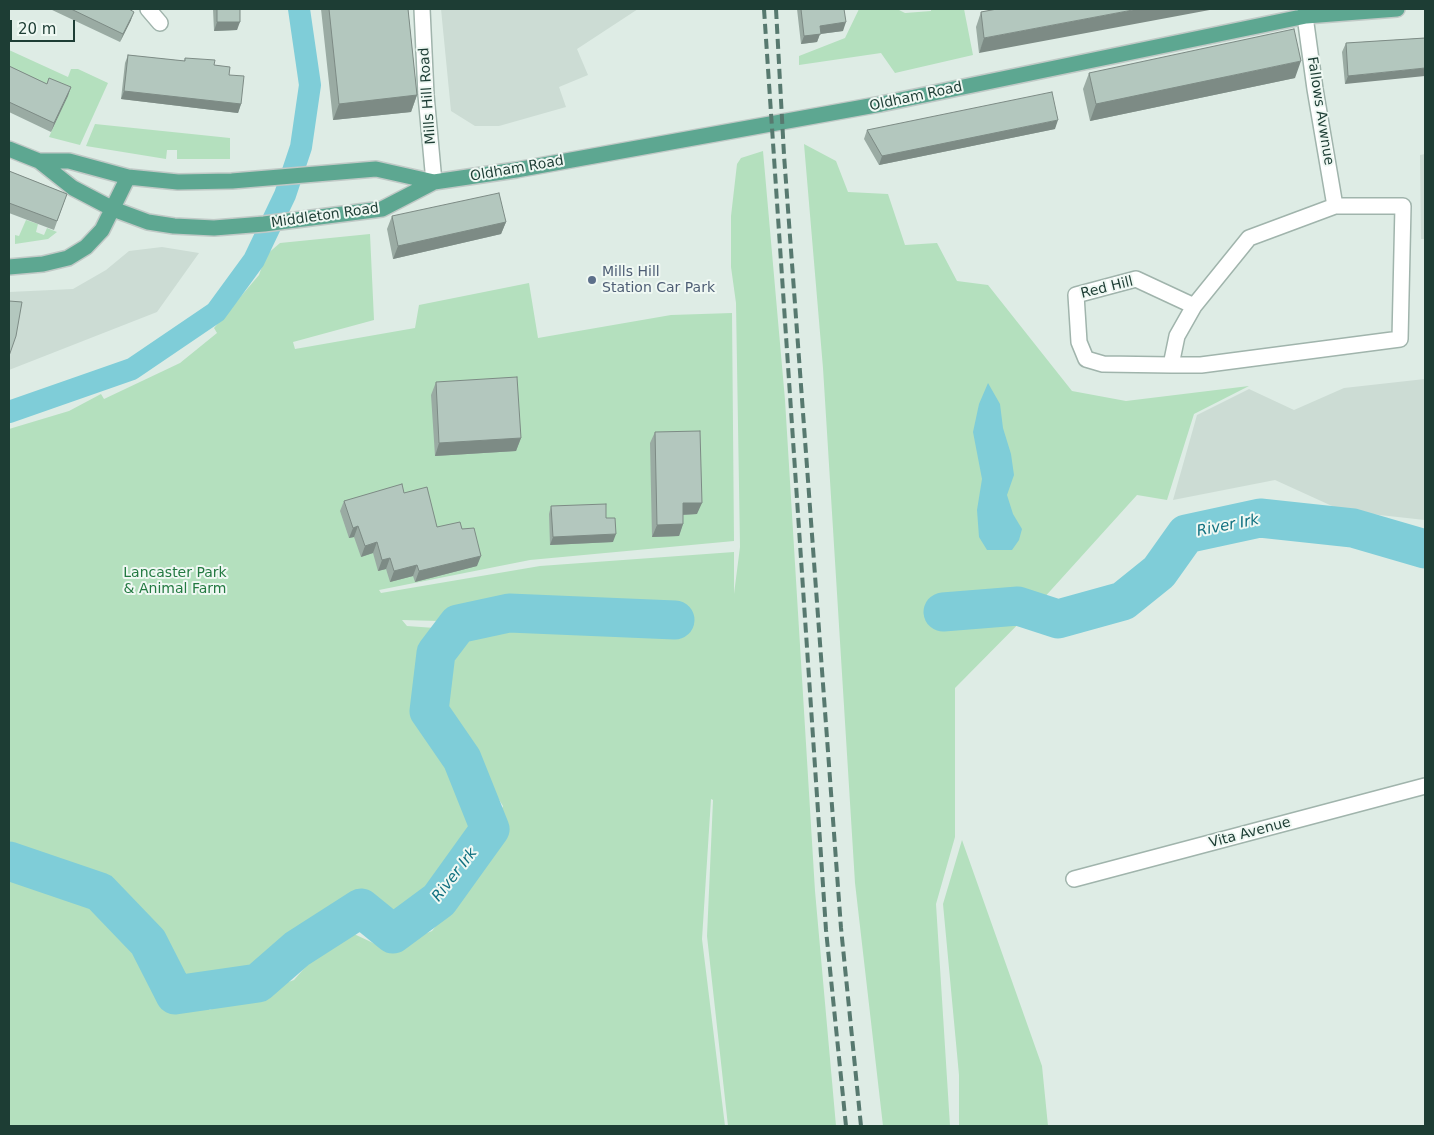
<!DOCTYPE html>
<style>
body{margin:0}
#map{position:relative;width:1434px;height:1135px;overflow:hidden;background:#deece5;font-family:"DejaVu Sans",sans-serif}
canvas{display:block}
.frame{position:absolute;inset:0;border:10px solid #1d3d34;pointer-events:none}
.scale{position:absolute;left:10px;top:20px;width:65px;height:22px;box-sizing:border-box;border:2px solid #1d3d34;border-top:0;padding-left:6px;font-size:15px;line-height:18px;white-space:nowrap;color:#1d3d34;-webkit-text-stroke:4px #eff8f3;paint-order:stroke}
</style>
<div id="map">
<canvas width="1434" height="1135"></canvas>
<div class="frame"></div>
<div class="scale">20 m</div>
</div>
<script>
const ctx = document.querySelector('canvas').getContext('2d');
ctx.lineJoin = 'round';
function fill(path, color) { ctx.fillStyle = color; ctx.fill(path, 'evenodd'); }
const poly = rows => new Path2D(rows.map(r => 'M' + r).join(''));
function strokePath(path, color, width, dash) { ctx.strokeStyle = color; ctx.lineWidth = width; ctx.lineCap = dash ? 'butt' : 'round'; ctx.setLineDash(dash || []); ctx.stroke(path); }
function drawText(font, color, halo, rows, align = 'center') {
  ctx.font = font + ' "DejaVu Sans",sans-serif'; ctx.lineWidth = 4; ctx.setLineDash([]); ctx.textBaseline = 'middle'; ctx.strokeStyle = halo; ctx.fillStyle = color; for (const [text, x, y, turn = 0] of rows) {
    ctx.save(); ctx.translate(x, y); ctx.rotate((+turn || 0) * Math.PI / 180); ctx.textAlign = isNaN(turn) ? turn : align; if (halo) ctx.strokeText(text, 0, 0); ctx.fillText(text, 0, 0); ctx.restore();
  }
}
fill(poly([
 [441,9,638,9,577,49,588,75,559,87,566,107,499,126,475,126,451,111],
 [1425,154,1425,239,1421,239,1420,155],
 [162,247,199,253,157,312,9,370,9,292,73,289,106,270,129,251],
 [1425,379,1425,520,1343,511,1275,480,1173,500,1197,415,1249,389,1294,410,1344,388]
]), '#ccdcd4');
fill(poly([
 [859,9,897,9,905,13,931,11,931,9,964,9,973,55,895,73,881,53,799,65,799,56,845,38],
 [9,50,68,77,71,69,78,69,108,83,80,145,49,137,67,96,9,80],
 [95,124,230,138,230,159,177,159,177,150,167,150,166,159,86,146],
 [804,144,836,161,848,192,888,194,905,245,937,243,957,281,988,285,1072,391,1126,401,1249,386,1194,414,1167,500,1137,495,1042,600,955,688,955,837,936,904,950,1126,883,1126,855,883,823,368],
 [763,151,785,400,815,891,836,1126,728,1126,707,936,713,800,711,799,702,939,725,1126,9,1126,9,429,69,411,101,394,104,399,180,363,217,333,214,328,259,275,266,255,280,243,370,234,374,320,293,342,295,349,415,328,419,305,529,283,538,338,671,315,732,313,734,541,530,560,379,590,381,593,540,566,734,552,734,594,740,547,736,303,731,267,731,216,737,164,741,158],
 [402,620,439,621,440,622,435,631,435,628,407,626],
 [489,784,503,806,472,881,432,931,386,949,354,934,329,940,294,980,209,1010,215,983,252,979,269,967,295,941,360,903,395,923,435,896,476,832,472,804,483,800],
 [26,220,38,224,36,232,44,235,47,228,57,232,48,239,15,244,15,235,19,236],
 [962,840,1042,1066,1048,1126,959,1126,959,1075,943,904]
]), '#b4e0be');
fill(poly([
 [988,383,1000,404,1003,428,1011,454,1014,475,1007,495,1013,514,1022,529,1019,540,1012,550,987,550,979,537,977,510,982,479,973,432,979,404]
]), '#7fcdd8');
strokePath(poly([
 [9,412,132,369,216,312,254,260,285,195,301,147,310,85,299,9]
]), '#7fcdd8', 22);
strokePath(poly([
 [943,612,1018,606,1058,619,1123,601,1159,572,1186,534,1260,518,1353,528,1425,549],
 [9,861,100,892,148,942,175,995,258,983,297,949,361,908,393,934,439,900,490,829,462,759,429,711,436,653,458,624,509,613,675,620]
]), '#7fcdd8', 39);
const minor = poly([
 [148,9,160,23],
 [422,9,426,95,434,182],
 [1304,9,1315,89,1335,206],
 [1171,365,1177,336,1194,306,1249,238,1335,206,1403,206,1400,339,1201,365,1171,365,1103,364,1086,359,1079,342,1076,295,1136,279,1194,306],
 [1074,879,1425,786]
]);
const major = poly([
 [9,149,39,161,73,188,113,209,148,222,174,226,214,228,264,224,382,209,434,182,516,170,881,104,1306,16,1397,9],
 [39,161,69,161,128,177,178,182,232,181,376,169,434,182],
 [9,267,43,264,68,258,86,247,102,230,128,177]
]);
strokePath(minor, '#a0b4ac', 18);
strokePath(major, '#c0c9c6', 18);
strokePath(minor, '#fff', 15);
strokePath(major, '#5da791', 15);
strokePath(poly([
 [764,9,826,930,846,1126],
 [776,9,784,155,841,928,861,1126]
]), '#57796f', 4, [10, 5]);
fill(poly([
 [50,9,129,9,131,20,120,42],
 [213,9,240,9,237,30,214,31],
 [321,9,408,9,417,95,411,112,333,120],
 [797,9,844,9,843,31,820,34,817,42,801,44],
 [997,9,979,53,976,27,981,12],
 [1425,38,1345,84,1342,52,1346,43],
 [128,55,184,61,185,58,214,65,229,75,241,104,238,113,121,99,125,63],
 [9,66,47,84,71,87,51,132,9,112],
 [1089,73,1295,78,1090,121,1083,89],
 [1055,129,879,165,864,139,867,130],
 [9,171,67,194,54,230,9,213],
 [392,216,506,222,501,234,393,259,387,229],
 [436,382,521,438,516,451,435,456,431,395],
 [655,432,697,514,683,515,683,524,679,536,652,537,650,443],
 [404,493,437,527,462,529,477,566,415,582,413,576,390,582,386,569,378,571,373,553,361,557,354,537,349,538,340,511,344,501],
 [551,506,606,518,613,542,550,545,549,514]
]), '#9aaba3');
fill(poly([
 [1138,9,1215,9,979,53,984,38],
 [134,12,131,20,120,42,123,34],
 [217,22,240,22,237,30,214,31],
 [846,22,843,31,820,34,817,42,801,44,804,36,820,26],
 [1301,61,1295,78,1090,121,1096,104],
 [1425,68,1425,76,1345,84,1348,76],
 [71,87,68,96,51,132,54,123],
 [124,91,241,104,238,113,121,99],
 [417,95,411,112,333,120,339,104],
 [1058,120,1055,129,879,165,882,156],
 [506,222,501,234,393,259,398,246],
 [521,438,516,451,435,456,439,443],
 [683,503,702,503,697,514,678,515],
 [683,524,679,536,652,537,657,525],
 [358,526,354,537,349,538,353,528],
 [616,534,613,542,550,545,553,537],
 [377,542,373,553,361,557,365,546],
 [481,556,477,566,415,582,419,571],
 [390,558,386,569,378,571,382,560],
 [417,565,413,576,390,582,394,571]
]), '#7d8b85');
const building = poly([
 [71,9,129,9,134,12,123,34,71,9],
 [217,9,240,9,240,22,217,22,217,9],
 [329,9,408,9,417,95,339,104,329,9],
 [801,9,844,9,846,22,820,26,821,34,804,36,801,9],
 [997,9,1138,9,984,38,981,12,997,9],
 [1294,29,1301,61,1096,104,1089,73,1294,29],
 [1425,38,1425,68,1348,76,1346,43,1425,38],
 [128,55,185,61,185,58,215,60,214,65,230,67,229,75,244,76,241,104,124,91,128,55],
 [9,66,47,84,49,78,71,87,54,123,9,102,9,66],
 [1052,92,1058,120,882,156,867,130,1052,92],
 [9,171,67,194,57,221,9,203,9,171],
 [499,193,506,222,398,246,392,216,499,193],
 [9,301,22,302,16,336,9,356,9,301],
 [517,377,521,438,439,443,436,382,517,377],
 [700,431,702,503,683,503,683,524,657,525,655,432,700,431],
 [402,484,404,493,427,487,437,527,460,522,462,529,474,528,481,556,419,571,417,565,394,571,390,558,382,560,377,542,365,546,358,526,353,528,344,501,402,484],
 [606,504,606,518,615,518,616,534,553,537,551,506,606,504]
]);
fill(building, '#b3c7be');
strokePath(building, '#7d8b85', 1);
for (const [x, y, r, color] of [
 [592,280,5,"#5c6f8a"]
]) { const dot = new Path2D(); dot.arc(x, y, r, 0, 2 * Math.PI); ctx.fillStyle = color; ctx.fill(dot); strokePath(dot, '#eff8f3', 2); }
drawText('14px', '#1d3d34', '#eff8f3', [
 ["Mills Hill Road",428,96,-94],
 ["Oldham Road",916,97,-12],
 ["Fallows Avwnue",1320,111,81],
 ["Oldham Road",517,169,-10],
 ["Middleton Road",325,216,-8],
 ["Red Hill",1107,288,-14],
 ["Vita Avenue",1250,833,-15]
]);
drawText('14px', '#4e5e75', '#eff8f3', [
 ["Mills Hill",602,272],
 ["Station Car Park",602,288]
], 'left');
drawText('14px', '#237941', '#eff8f3', [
 ["Lancaster Park",175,573],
 ["& Animal Farm",175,589]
]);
drawText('italic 15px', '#117180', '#eff8f3', [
 ["River Irk",1228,526,-11],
 ["River Irk",455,875,-52]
]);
</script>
